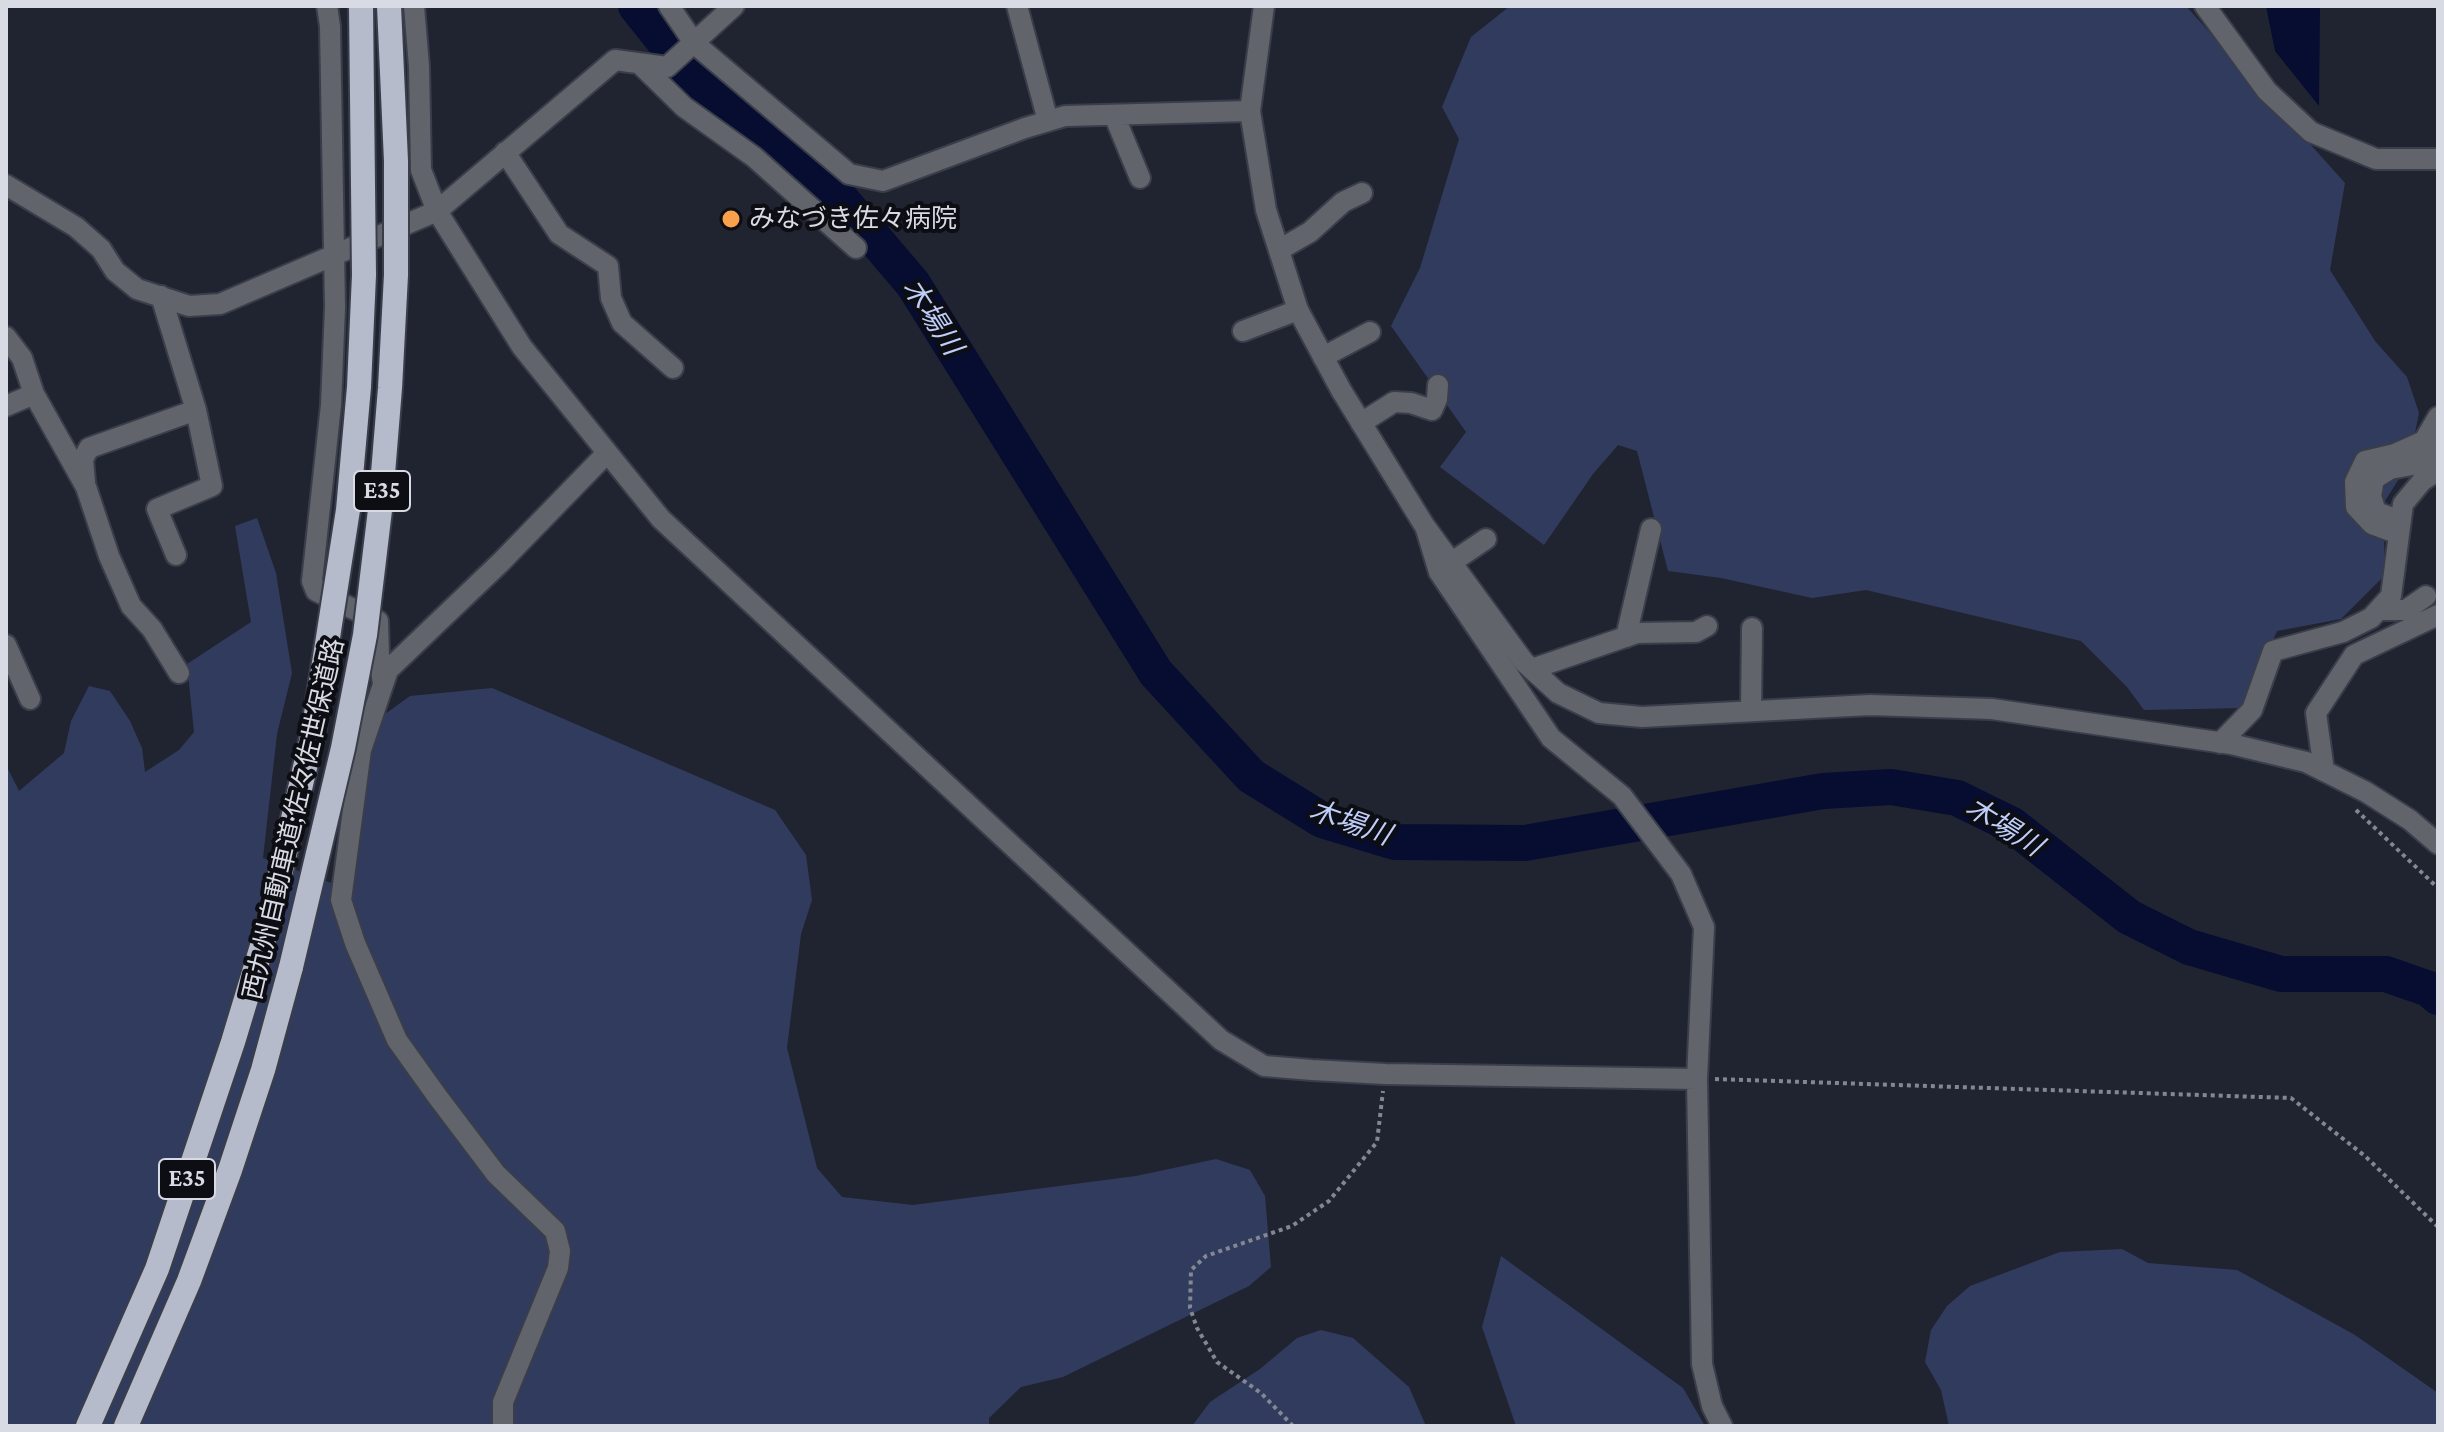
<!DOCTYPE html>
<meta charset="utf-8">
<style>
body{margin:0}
#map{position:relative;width:2444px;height:1432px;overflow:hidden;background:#202431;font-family:"Crimson Pro",serif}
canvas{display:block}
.frame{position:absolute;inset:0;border:8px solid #d8dbe3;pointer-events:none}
</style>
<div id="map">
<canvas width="2444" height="1432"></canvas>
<div class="frame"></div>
</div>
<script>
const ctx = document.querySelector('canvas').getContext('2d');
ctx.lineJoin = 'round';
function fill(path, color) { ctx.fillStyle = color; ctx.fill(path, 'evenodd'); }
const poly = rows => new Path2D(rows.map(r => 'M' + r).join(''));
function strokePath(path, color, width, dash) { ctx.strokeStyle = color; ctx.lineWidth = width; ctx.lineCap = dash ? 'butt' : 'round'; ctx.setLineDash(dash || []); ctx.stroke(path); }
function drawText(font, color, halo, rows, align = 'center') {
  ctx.font = font + ' "Crimson Pro","Noto Sans JP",serif'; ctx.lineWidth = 8; ctx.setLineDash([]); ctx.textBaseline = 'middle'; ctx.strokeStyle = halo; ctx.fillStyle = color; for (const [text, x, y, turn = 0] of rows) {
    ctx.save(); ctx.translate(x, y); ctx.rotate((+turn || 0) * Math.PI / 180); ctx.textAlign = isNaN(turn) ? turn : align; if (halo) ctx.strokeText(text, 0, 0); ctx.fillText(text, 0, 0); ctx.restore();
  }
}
fill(poly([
 [1510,6,2186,6,2345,183,2330,270,2375,341,2407,377,2419,413,2409,463,2383,504,2385,575,2341,619,2277,631,2243,708,2144,710,2127,687,2081,641,1866,590,1812,598,1721,578,1668,571,1637,451,1618,445,1593,474,1544,545,1440,467,1466,432,1391,326,1420,268,1459,139,1442,107,1471,37],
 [257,518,276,573,292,673,277,734,263,858,345,888,374,722,410,696,492,688,775,810,806,855,812,900,801,934,787,1048,817,1168,842,1197,913,1205,1136,1176,1216,1159,1250,1170,1265,1196,1271,1267,1249,1286,1063,1377,1021,1387,989,1418,989,1426,6,1426,6,765,19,791,64,753,71,721,89,686,110,691,130,721,142,748,145,772,179,750,194,732,187,664,251,622,235,526],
 [2122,1249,2148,1263,2237,1270,2355,1335,2438,1393,2438,1426,1949,1426,1941,1390,1925,1362,1931,1330,1947,1306,1970,1286,2060,1252],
 [1501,1256,1683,1388,1705,1426,1516,1426,1482,1327],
 [1321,1330,1353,1338,1409,1387,1426,1426,1192,1426,1210,1402,1260,1369,1297,1338]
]), '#313b5e');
fill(poly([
 [2266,6,2320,6,2319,106,2275,51]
]), '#070c31');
strokePath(poly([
 [636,6,695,80,834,191,913,284,1156,673,1251,776,1322,820,1395,842,1525,843,1823,791,1891,787,1957,798,2012,825,2129,917,2189,947,2281,974,2386,974,2429,989,2438,997]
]), '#070c31', 36);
const minor = poly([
 [327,6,330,26,335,307,331,405,312,581,316,591,378,621,379,656,383,684],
 [414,6,419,66,421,170,437,211,522,347,661,519,1221,1040,1264,1066,1312,1070,1385,1074,1697,1079],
 [669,6,695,44,849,174,883,181,1025,128,1065,116,1250,111],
 [1017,6,1048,121],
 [2205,6,2267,91,2311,132,2376,159,2438,159],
 [640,64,684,107,754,157,856,248],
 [1114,115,1140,178],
 [505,152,559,234,608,266,611,298,622,323,673,368],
 [6,185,76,227,101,249,115,271,137,289,189,306,220,304,437,211,615,60,667,67,734,6],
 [1279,250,1310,232,1343,202,1362,193],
 [1243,331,1298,310],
 [6,337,22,358,34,394,86,487,109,556,131,606,152,629,179,673],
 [1323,357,1370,332],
 [6,406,34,394],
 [1361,423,1394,402,1411,403,1432,410,1437,399,1438,385],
 [85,482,83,459,89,448,196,410,161,296],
 [2395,519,2376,512,2371,496,2374,479,2390,469,2418,464,2438,445],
 [1426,529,1439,572,1551,738,1622,796,1681,874,1704,927,1697,1079,1702,1364,1712,1406,1722,1426],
 [2399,534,2372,524,2356,507,2355,482,2365,461,2395,454,2424,441,2438,417],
 [176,555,157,509,212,486,196,410],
 [1452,562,1486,539],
 [2379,610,2406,610,2426,596],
 [1626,637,1651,529],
 [6,645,30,699],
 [1532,669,1637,633,1696,632,1707,626],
 [1751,711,1752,628],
 [2220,743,2252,710,2273,651,2343,632,2371,618,2391,596,2403,504,2422,481,2438,470],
 [2324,771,2316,713,2354,655,2438,615],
 [503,1426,503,1402,558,1268,560,1251,555,1231,496,1174,437,1096,397,1040,355,943,341,900,361,750,388,670,501,562,606,454]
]);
const tertiary = poly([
 [1264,6,1250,111,1266,210,1298,310,1341,390,1424,525,1524,662,1558,693,1599,713,1642,717,1870,705,1992,709,2231,744,2306,762,2366,792,2410,820,2438,844]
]);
const motorway = poly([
 [88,1426,157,1269,233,1042,268,926],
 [126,1426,189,1281,230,1170,263,1070,291,967]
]);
strokePath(minor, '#3a3e4a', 24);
strokePath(tertiary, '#3a3e4a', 24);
strokePath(motorway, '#3a3e4a', 28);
strokePath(poly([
 [2356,810,2438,888],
 [1715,1079,2291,1098,2365,1156,2438,1227],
 [1293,1426,1261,1393,1217,1362,1197,1328,1190,1308,1191,1270,1206,1256,1292,1226,1329,1201,1377,1142,1383,1091]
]), '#838791', 4, [4, 4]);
strokePath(minor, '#61646a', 20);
strokePath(tertiary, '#61646a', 20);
strokePath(motorway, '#b5bbcb', 24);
const motorwayBridge = poly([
 [268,926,313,733,348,510,359,387,364,275,361,6],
 [291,967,343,748,365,635,380,510,390,388,396,275,396,161,389,6]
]);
strokePath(motorwayBridge, '#3a3e4a', 28, []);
strokePath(motorwayBridge, '#b5bbcb', 24);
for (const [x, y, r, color] of [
 [731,219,10,"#f9a04d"]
]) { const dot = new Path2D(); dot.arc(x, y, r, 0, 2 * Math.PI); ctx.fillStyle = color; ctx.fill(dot); strokePath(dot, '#0c0e13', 3); }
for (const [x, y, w] of [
 [382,491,56],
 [187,1179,56]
]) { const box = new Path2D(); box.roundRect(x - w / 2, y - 20, w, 40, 6); ctx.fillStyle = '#0c0e13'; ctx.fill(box); strokePath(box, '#d8dbe3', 2); }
drawText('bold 24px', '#d8dbe3', null, [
 ["E35",382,491],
 ["E35",187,1179]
]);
drawText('26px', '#d8dbe3', '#0c0e13', [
 ["みなづき佐々病院",749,219]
], 'left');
drawText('26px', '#d8dbe3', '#0c0e13', [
 ["西九州自動車道;佐々佐世保道路",294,819,-77]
]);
drawText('italic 28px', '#bfcdf8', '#0c0e13', [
 ["木場川",932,317,57],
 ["木場川",1350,823,19],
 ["木場川",2004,827,32]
]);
</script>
